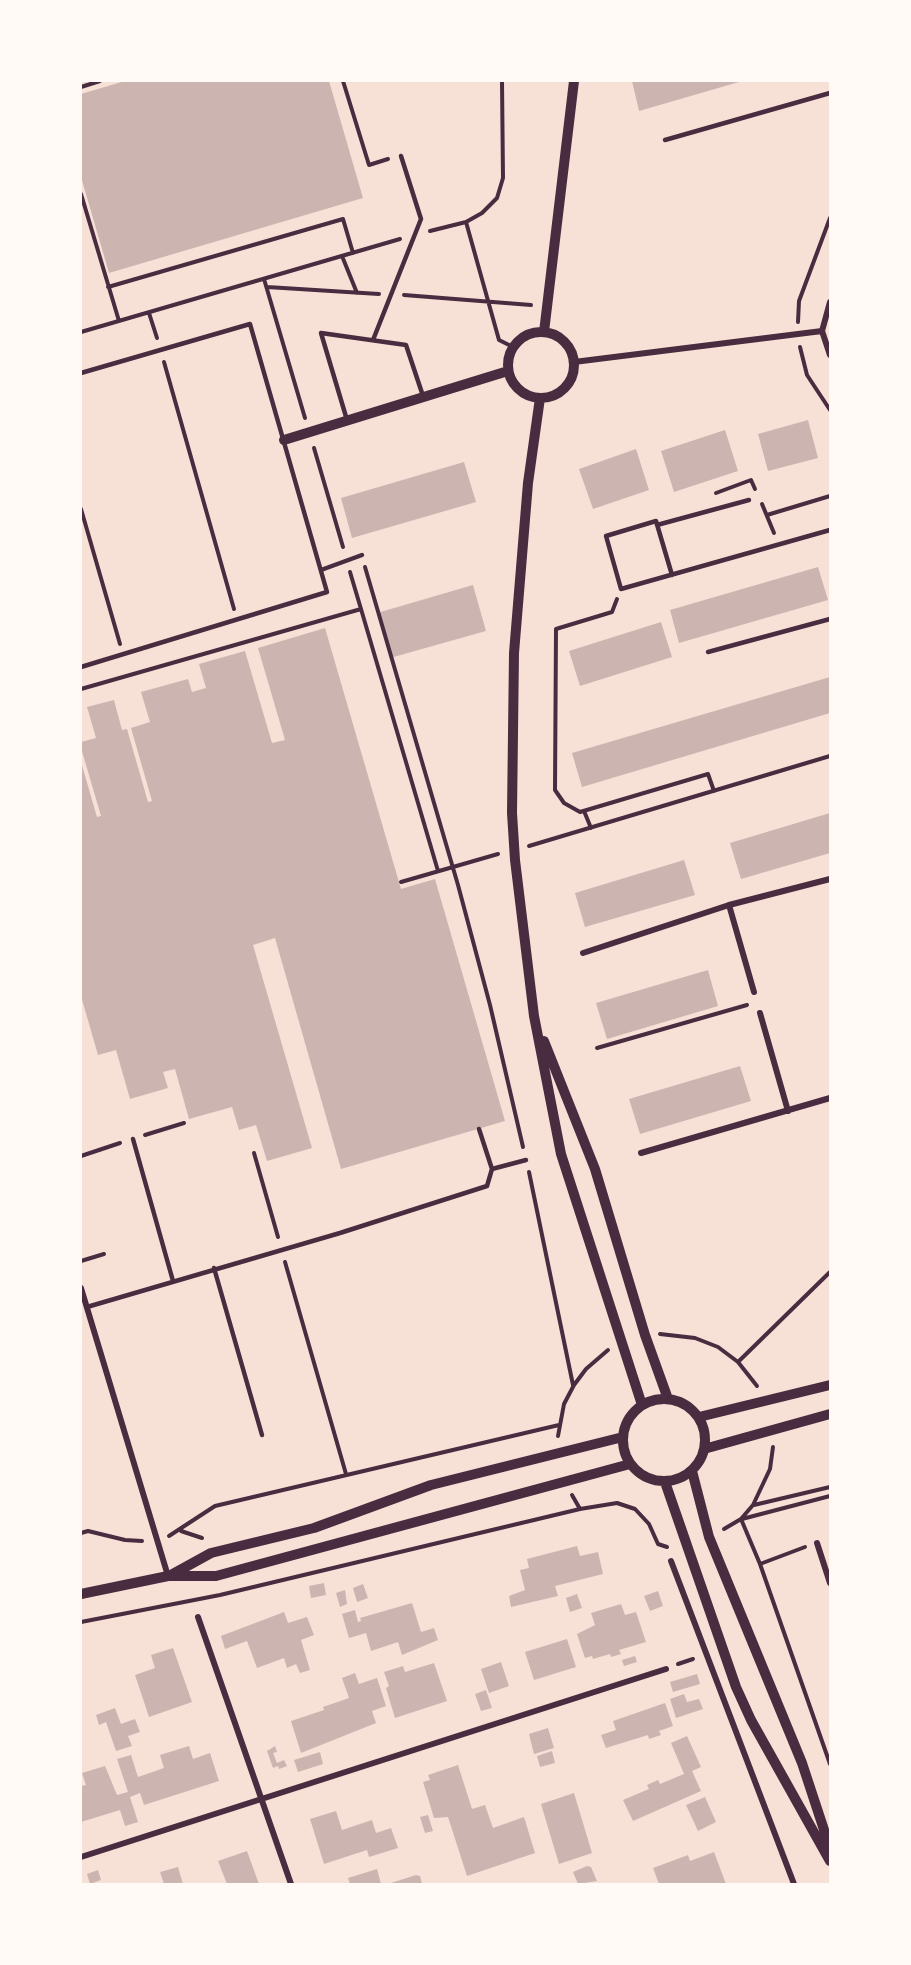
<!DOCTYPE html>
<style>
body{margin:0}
#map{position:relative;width:911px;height:1965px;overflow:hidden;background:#f7e1d7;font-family:Inter,sans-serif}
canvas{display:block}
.frame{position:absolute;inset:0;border:82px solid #fffaf5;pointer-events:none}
</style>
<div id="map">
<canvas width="911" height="1965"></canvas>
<div class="frame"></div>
</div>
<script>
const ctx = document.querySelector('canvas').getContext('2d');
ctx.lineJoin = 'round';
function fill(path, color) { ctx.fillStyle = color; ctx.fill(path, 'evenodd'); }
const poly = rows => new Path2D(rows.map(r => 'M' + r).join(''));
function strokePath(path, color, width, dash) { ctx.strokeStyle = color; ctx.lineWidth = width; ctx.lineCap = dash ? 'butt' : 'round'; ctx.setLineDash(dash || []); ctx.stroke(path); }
fill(poly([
 [125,81,329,81,363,198,109,273,81,177,81,94],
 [632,81,739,81,739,82,639,111],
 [808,420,818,458,768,471,758,434],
 [725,430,738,471,674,492,661,451],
 [636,449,649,490,593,509,579,469],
 [464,462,476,502,352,538,341,498],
 [818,567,828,600,679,643,670,610],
 [473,585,486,631,390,658,377,613],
 [661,622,672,657,580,686,569,651],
 [325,628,401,889,435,879,505,1121,341,1169,275,938,253,945,312,1148,267,1161,256,1125,239,1130,232,1107,189,1119,175,1069,163,1072,168,1088,130,1099,116,1050,98,1055,81,996,81,762,97,817,101,816,81,748,81,742,96,738,87,707,114,700,122,730,127,729,148,802,152,801,131,728,150,722,141,692,188,679,192,692,206,688,199,664,245,651,272,743,285,740,258,648],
 [830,677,830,713,582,787,572,753],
 [830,813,830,853,741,879,730,843],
 [684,860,695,895,585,927,575,893],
 [708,970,718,1006,607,1039,596,1003],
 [740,1066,751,1101,640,1134,629,1099],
 [577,1546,580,1556,598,1552,603,1574,555,1586,558,1596,511,1607,509,1596,525,1590,520,1570,529,1568,527,1559],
 [324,1583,326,1595,311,1598,309,1586],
 [363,1584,368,1598,357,1602,353,1588],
 [345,1590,347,1604,340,1607,336,1593],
 [658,1591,663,1606,650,1611,644,1596],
 [577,1594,582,1608,570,1612,566,1598],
 [412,1603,421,1632,434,1628,438,1640,402,1655,398,1642,371,1651,366,1633,349,1638,342,1614,355,1610,358,1622,361,1621,360,1618],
 [621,1604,625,1615,636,1612,646,1642,619,1650,621,1654,611,1657,610,1654,593,1659,592,1656,585,1658,577,1634,595,1625,591,1613],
 [284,1612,288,1623,307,1617,314,1635,301,1640,310,1670,300,1673,296,1664,287,1668,284,1658,257,1668,247,1641,225,1649,221,1636],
 [567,1639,576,1667,534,1680,525,1652],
 [173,1648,192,1702,149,1717,135,1675,155,1668,151,1655],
 [635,1656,637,1662,624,1666,622,1660],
 [501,1662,509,1686,489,1693,481,1669],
 [434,1663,447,1701,395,1718,386,1688,389,1686,384,1672,403,1666,405,1672],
 [355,1673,359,1684,377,1678,386,1706,372,1711,376,1723,301,1753,291,1721,324,1710,323,1707,349,1698,342,1678],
 [697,1674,700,1684,673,1692,670,1682],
 [486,1690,492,1708,481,1711,475,1694],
 [684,1694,687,1702,699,1699,703,1709,676,1718,670,1699],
 [665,1703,673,1726,659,1731,661,1735,649,1739,648,1735,606,1748,601,1735,616,1730,613,1721],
 [115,1708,121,1724,135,1719,140,1732,128,1736,132,1746,116,1751,106,1722,99,1725,96,1715],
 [548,1728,554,1748,534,1754,529,1734],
 [687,1736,701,1767,692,1771,701,1791,633,1821,623,1800,649,1789,647,1785,658,1780,660,1784,684,1774,671,1743],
 [189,1746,193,1759,210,1753,219,1781,144,1805,140,1793,130,1797,138,1822,125,1826,120,1810,81,1822,81,1786,86,1785,82,1773,105,1766,117,1795,128,1792,117,1759,131,1755,138,1777,164,1768,160,1755],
 [275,1746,277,1752,273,1753,277,1763,284,1760,287,1766,279,1769,278,1766,273,1768,267,1751],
 [552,1751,555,1763,540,1767,537,1756],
 [320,1752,323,1764,298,1772,294,1760],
 [458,1765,472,1809,485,1805,493,1828,524,1817,535,1853,467,1876,448,1817,434,1818,423,1782,430,1780,428,1775],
 [574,1793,592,1853,559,1864,541,1804],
 [705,1797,716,1822,698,1831,686,1805],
 [336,1811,342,1830,372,1820,376,1833,391,1828,398,1848,369,1857,367,1850,324,1864,310,1819],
 [428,1815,433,1831,425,1833,420,1817],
 [247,1851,259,1884,227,1884,218,1861],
 [714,1852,726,1884,659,1884,653,1868,688,1855,690,1861],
 [587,1866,591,1867,597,1881,578,1884,573,1872],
 [178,1867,183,1884,164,1884,160,1872],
 [377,1869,381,1884,350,1884,348,1878],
 [98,1870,101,1880,90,1884,87,1874],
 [416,1875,420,1876,422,1884,388,1884]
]), '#ccb4b1');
strokePath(poly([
 [343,81,369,165,388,159],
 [81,87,100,81],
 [81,194,119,321],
 [466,222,499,340,513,347],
 [430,231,466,222,482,213,497,198,503,178,502,81],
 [342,256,357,293],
 [264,279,305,418],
 [108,287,343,219,353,253],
 [267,287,379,294],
 [404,295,531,305],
 [149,313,157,338],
 [798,322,799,301,830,218],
 [81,332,400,239],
 [800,347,807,375,830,410],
 [164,362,234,609],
 [314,448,343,547],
 [716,493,751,480,755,489],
 [762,504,774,533],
 [81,509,120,644],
 [767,515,830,496],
 [365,567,458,885,490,1005,523,1147],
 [350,572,361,609],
 [617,599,612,612,556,629,555,790,564,803,580,812,708,774,714,791],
 [81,689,361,609,438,871],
 [584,811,591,828],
 [529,846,830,756],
 [401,882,498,854],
 [597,1048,747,1005],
 [145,1135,184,1123],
 [254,1153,278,1237],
 [81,1156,120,1143],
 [529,1172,573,1385],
 [81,1261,104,1254],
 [285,1262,346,1474],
 [660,1334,695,1338,718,1347,738,1362,757,1386],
 [738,1362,830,1272],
 [558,1436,564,1404,574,1385,586,1369,608,1350],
 [572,1495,580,1509],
 [754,1505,830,1487],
 [741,1519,760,1564,830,1764],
 [742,1519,830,1496],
 [724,1529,741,1519,753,1505,770,1469,773,1447],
 [181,1531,202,1538],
 [81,1533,88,1531,125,1540,142,1541],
 [169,1536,215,1506,559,1425],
 [760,1564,805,1547],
 [81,1622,220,1595,580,1509,617,1503,635,1509,649,1524,658,1544,667,1547],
 [678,1664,693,1659]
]), '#4a2c40', 4);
strokePath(poly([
 [665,140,830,93],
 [373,340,421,219,401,156],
 [81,373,250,324,327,592,81,667],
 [347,420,321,333,406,345,423,396],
 [657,525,749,500],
 [321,570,362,555],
 [672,575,656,521,606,536,621,589,830,530],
 [708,652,830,619],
 [479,1129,492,1169],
 [133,1139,173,1281],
 [492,1169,526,1160],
 [214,1268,262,1435],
 [87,1307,340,1233,487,1186,492,1169]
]), '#4a2c40', 4.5);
strokePath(poly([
 [830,302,822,331,830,355],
 [574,362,822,331],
 [729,905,754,992],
 [583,953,729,905,830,879],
 [760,1013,788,1111],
 [641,1153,830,1098],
 [81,1288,168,1576],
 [817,1543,830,1583],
 [671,1561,794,1884],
 [198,1617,291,1884],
 [81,1857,666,1669]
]), '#4a2c40', 6);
strokePath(poly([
 [544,332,574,81],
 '508 365a33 33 0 1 1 66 0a33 33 0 1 1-66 0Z',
 [540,398,528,483,514,653,512,813,515,860,534,1016,561,1154,642,1405],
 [284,440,508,371],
 [544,1041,595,1169,645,1335,668,1399],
 '623 1440a41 41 0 1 1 82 0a41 41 0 1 1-82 0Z',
 [699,1417,830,1385],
 [704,1449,830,1414],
 [692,1471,709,1537,802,1763,830,1848],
 [665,1482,736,1687,751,1720,830,1861],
 [171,1575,211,1553,314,1528,431,1485,623,1437],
 [81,1594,168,1576,216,1576,630,1464]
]), '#4a2c40', 10);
</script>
